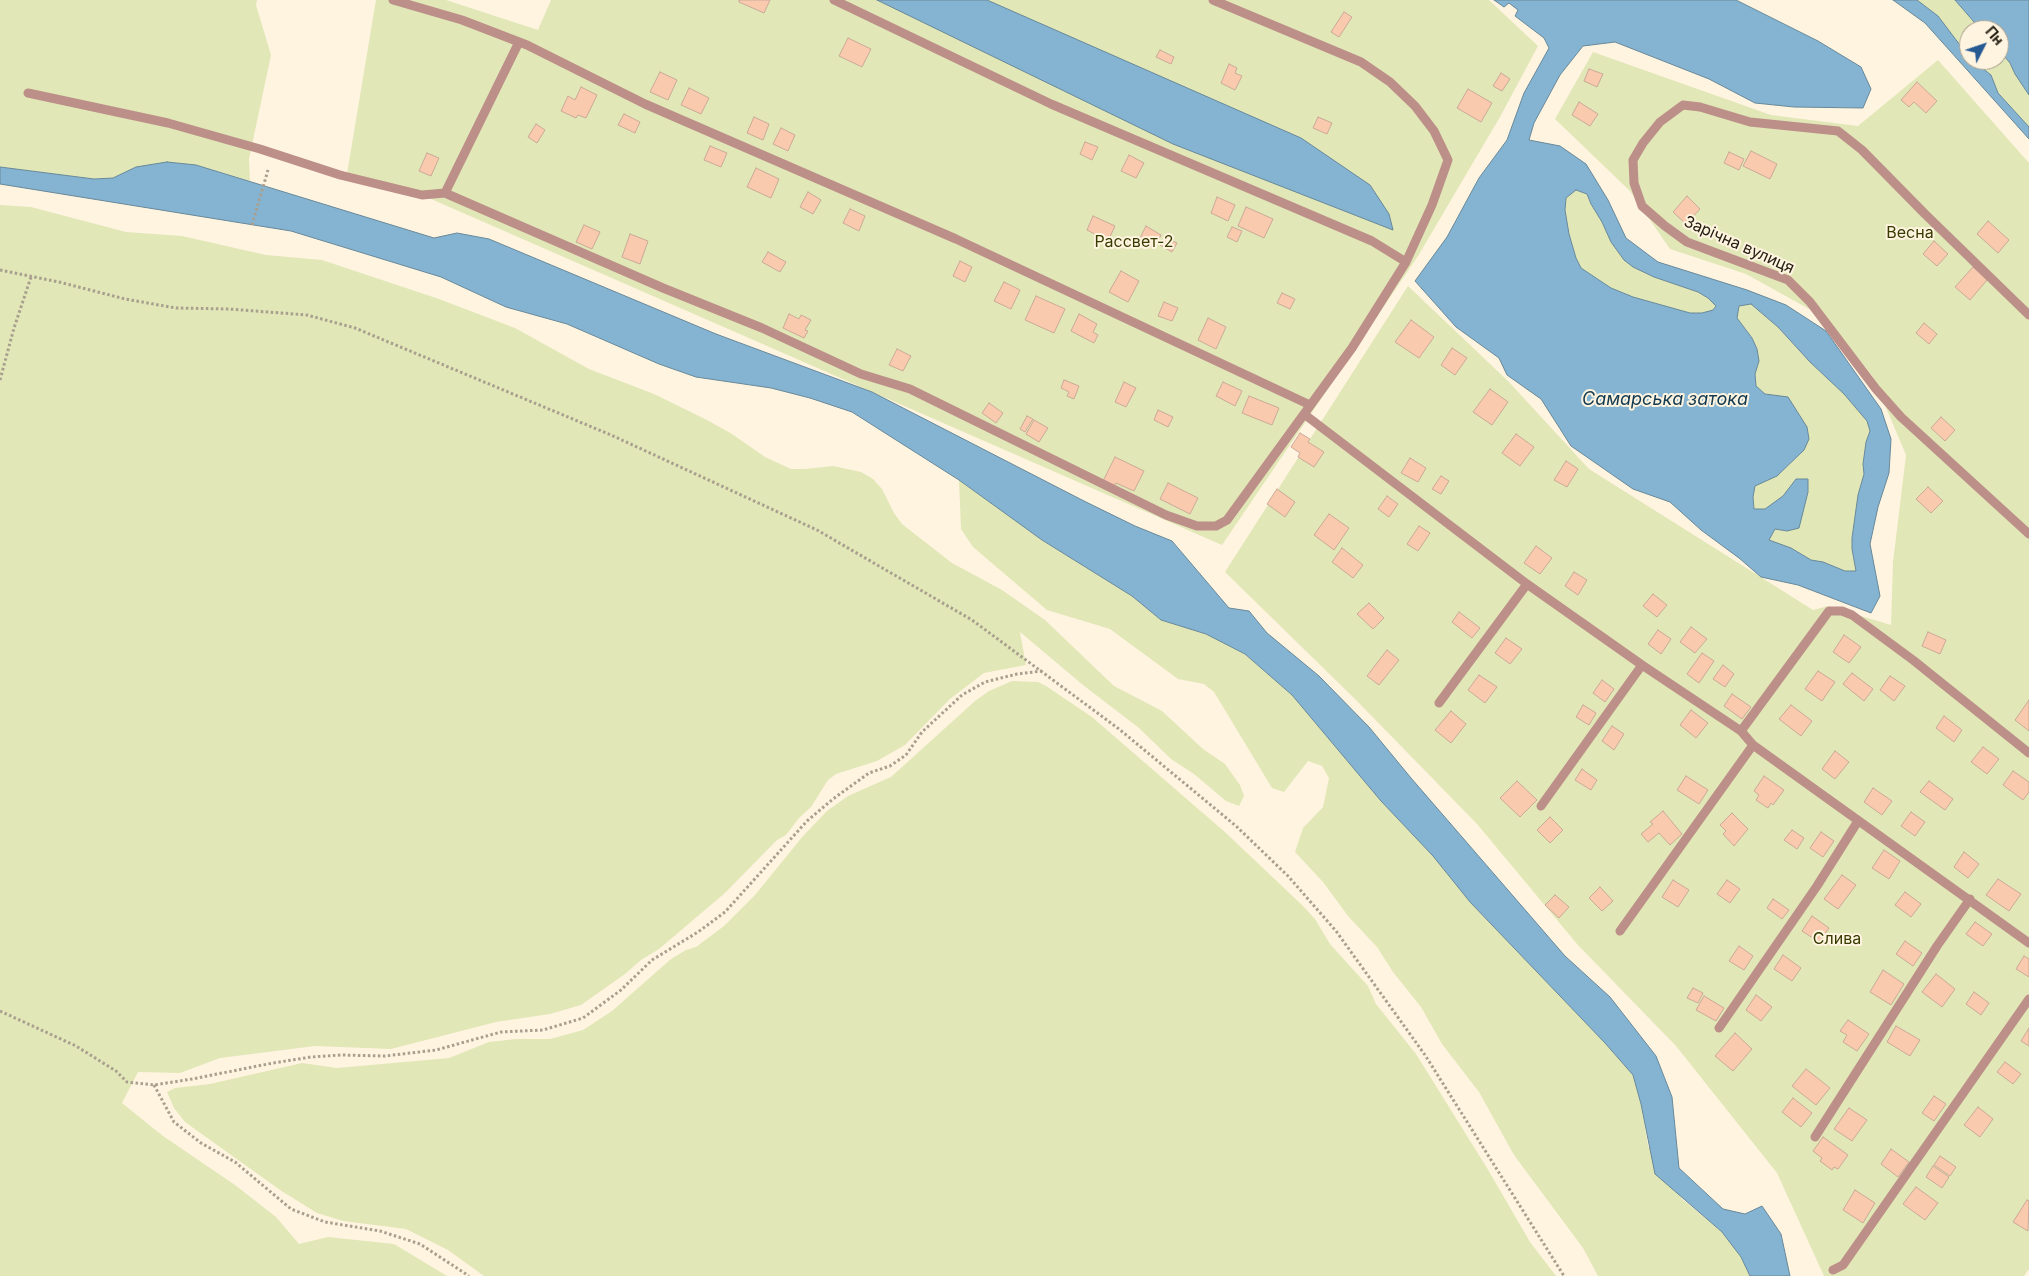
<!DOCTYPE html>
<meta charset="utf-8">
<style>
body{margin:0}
#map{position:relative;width:2029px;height:1276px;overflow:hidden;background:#fff4e0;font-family:Inter,sans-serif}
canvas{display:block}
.north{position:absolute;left:1959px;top:20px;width:50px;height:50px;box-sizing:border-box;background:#fff4e0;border:1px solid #a89f8e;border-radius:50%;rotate:49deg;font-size:14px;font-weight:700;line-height:20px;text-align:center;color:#262014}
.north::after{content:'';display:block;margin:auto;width:18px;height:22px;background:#265a93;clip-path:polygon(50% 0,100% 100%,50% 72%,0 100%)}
</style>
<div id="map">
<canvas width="2029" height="1276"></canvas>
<div class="north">Пн</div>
</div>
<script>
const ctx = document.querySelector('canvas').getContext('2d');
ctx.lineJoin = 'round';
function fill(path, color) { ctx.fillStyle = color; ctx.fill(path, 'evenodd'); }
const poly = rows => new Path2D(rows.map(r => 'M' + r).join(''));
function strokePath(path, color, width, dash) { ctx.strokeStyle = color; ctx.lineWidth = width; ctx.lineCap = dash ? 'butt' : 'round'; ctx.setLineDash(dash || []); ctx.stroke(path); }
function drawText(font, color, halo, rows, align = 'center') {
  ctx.font = font + ' Inter,sans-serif'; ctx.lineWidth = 4; ctx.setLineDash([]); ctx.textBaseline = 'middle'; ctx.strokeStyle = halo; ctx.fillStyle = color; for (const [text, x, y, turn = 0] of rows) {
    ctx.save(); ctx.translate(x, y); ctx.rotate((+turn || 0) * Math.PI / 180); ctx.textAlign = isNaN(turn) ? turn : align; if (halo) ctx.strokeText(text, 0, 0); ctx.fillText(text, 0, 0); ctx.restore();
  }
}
fill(poly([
 [0,0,257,0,256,5,271,55,249,159,250,181,196,165,136,167,113,178,94,179,0,167],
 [376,0,446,0,538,30,551,0,1489,0,1538,46,1500,117,1418,256,1222,545,422,195,347,174],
 [1917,0,1955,0,1961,7,1981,30,1969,30,1969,57,1938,16],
 [1999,50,2010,63,2015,74,2029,95,2029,127,1998,93,1991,75,1972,60,1999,60],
 [1593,52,1771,115,1858,126,1938,60,2029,163,2029,1269,2024,1276,1824,1276,1777,1173,1676,1046,1577,944,1477,824,1356,700,1225,572,1408,286,1509,382,1589,469,1813,610,1828,606,1891,625,1893,562,1906,455,1873,377,1827,319,1746,274,1670,249,1630,191,1555,119],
 [1576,190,1587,194,1591,204,1602,222,1611,242,1624,260,1654,277,1698,292,1708,298,1716,306,1713,310,1702,313,1690,313,1633,297,1611,288,1581,268,1576,258,1569,234,1565,210,1566,198],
 [0,205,31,207,126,232,182,236,266,255,322,260,439,299,515,328,589,369,654,394,707,420,732,434,765,457,791,469,805,469,833,466,861,472,873,479,882,489,894,513,902,524,952,563,1002,590,1045,620,1114,686,1162,711,1203,749,1225,764,1240,785,1244,796,1239,806,1226,801,1194,774,1171,759,1139,728,1083,685,1020,632,1026,665,984,673,950,699,905,745,877,761,836,774,828,780,811,807,799,818,786,835,777,840,725,893,659,949,641,960,625,974,581,1005,550,1014,496,1022,391,1049,315,1046,220,1058,180,1073,138,1072,122,1103,163,1136,235,1185,276,1217,299,1244,328,1237,394,1244,447,1276,0,1276],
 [1751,304,1778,327,1810,362,1844,394,1867,421,1870,431,1866,442,1863,464,1864,474,1858,495,1852,538,1852,549,1857,571,1845,571,1823,562,1811,560,1791,548,1768,540,1775,529,1787,531,1804,504,1808,492,1796,479,1783,496,1765,509,1754,510,1753,497,1755,486,1777,476,1804,450,1801,417,1794,407,1765,394,1756,386,1755,374,1758,361,1757,349,1752,338,1737,318,1739,306],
 [959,480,1042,540,1132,596,1161,620,1206,634,1245,654,1292,695,1381,801,1433,856,1470,902,1605,1043,1633,1075,1641,1104,1648,1146,1682,1199,1722,1232,1741,1257,1750,1276,1598,1276,1583,1248,1514,1155,1479,1092,1442,1044,1421,1007,1393,972,1377,947,1348,916,1323,882,1295,852,1303,828,1323,807,1329,778,1322,766,1308,761,1284,792,1272,788,1214,692,1204,684,1178,679,1110,629,1047,610,973,547,961,529],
 [1012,681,1038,682,1046,686,1092,717,1226,833,1302,905,1315,919,1330,944,1368,986,1376,1004,1416,1054,1487,1168,1530,1242,1556,1276,484,1276,448,1250,406,1229,343,1221,317,1213,280,1190,185,1122,174,1108,167,1092,175,1088,210,1084,302,1063,337,1068,449,1058,489,1042,516,1039,550,1039,583,1030,612,1011,671,959,686,950,696,947,724,926,755,895,803,836,827,811,848,796,891,777,975,701,989,691]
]), '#e1e7b7');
const water = poly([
 [877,0,987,0,1301,138,1370,185,1389,214,1393,230,1173,144,877,0],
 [1494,0,1736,0,1818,41,1861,67,1871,89,1863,108,1794,107,1755,103,1709,79,1615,42,1583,46,1560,75,1534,123,1529,140,1560,146,1586,164,1608,200,1626,238,1658,262,1747,290,1786,305,1826,331,1881,409,1891,439,1889,473,1878,507,1870,544,1880,596,1871,613,1798,585,1761,577,1739,558,1701,530,1670,502,1633,489,1571,446,1541,399,1507,375,1499,358,1456,327,1415,281,1447,237,1479,178,1507,140,1524,93,1549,48,1544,38,1515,16,1518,10,1509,3,1504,7,1494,0],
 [1576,190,1587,194,1591,204,1602,222,1611,242,1624,260,1633,267,1654,277,1698,292,1708,298,1716,306,1713,310,1702,313,1690,313,1633,297,1611,288,1581,268,1576,258,1569,234,1565,210,1566,198,1576,190],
 [1751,304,1778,327,1810,362,1844,394,1867,421,1870,431,1866,442,1863,464,1864,474,1858,495,1852,538,1852,549,1856,571,1845,571,1823,562,1811,560,1791,548,1769,540,1775,529,1787,531,1799,528,1808,492,1808,479,1796,479,1783,496,1765,509,1754,509,1753,497,1755,486,1777,476,1804,450,1809,439,1807,427,1788,397,1765,394,1756,386,1755,374,1759,361,1757,349,1752,338,1737,318,1739,306,1751,304],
 [1893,0,1917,0,1938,16,1969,57,1969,60,1972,60,1991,75,1998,93,2029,127,2029,139,1925,23,1893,0],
 [1955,0,2029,0,2029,95,2015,74,2010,63,1999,50,1999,30,1981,30,1955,0],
 [167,162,196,165,434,238,457,233,489,239,716,334,872,392,1084,501,1135,526,1172,541,1229,608,1249,611,1267,633,1319,676,1369,727,1411,778,1565,956,1610,997,1656,1056,1672,1097,1679,1168,1723,1209,1745,1214,1762,1206,1781,1234,1790,1276,1750,1276,1741,1257,1722,1232,1655,1174,1641,1104,1633,1075,1605,1043,1470,902,1433,856,1381,801,1292,695,1245,654,1206,634,1161,620,1132,596,1042,540,959,480,852,412,810,398,771,388,696,377,659,364,567,324,506,307,441,277,291,231,0,184,0,167,94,179,113,178,136,167,167,162]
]);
fill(water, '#84b4d2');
strokePath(water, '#688899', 1);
const building = poly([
 [739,0,770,0,764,13,739,2,739,0],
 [1344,12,1352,17,1339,37,1331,32,1344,12],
 [848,38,871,49,862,67,839,56,848,38],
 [1160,50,1174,57,1171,64,1156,57,1160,50],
 [1229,64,1237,68,1235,73,1242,76,1235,90,1221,83,1229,64],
 [1589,69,1603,74,1597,87,1584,81,1589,69],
 [660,72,677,80,668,100,650,92,660,72],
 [1501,73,1510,79,1502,91,1493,86,1501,73],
 [1917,82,1937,101,1926,113,1914,102,1909,107,1901,100,1917,82],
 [581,87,597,95,586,118,578,115,576,118,561,111,568,96,575,100,581,87],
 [689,88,709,98,701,114,681,105,689,88],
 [1468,89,1492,103,1481,122,1457,108,1468,89],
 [1579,102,1598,114,1590,126,1572,115,1579,102],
 [624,114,640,122,635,133,618,125,624,114],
 [754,117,769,124,763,140,747,133,754,117],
 [1318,117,1332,123,1327,134,1313,128,1318,117],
 [536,124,545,130,537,143,528,137,536,124],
 [781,128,795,135,788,151,773,144,781,128],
 [1085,142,1098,147,1092,160,1080,154,1085,142],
 [710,146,727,153,721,167,704,160,710,146],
 [1751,151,1777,164,1770,179,1743,166,1751,151],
 [1729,152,1744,159,1739,170,1724,163,1729,152],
 [427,153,439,158,431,176,419,171,427,153],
 [1129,155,1144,163,1136,178,1121,171,1129,155],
 [756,168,779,179,771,198,747,187,756,168],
 [808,192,821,200,813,214,800,207,808,192],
 [1687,196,1700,209,1686,224,1673,212,1687,196],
 [1217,197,1235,205,1228,221,1211,213,1217,197],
 [1246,207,1273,219,1264,238,1238,226,1246,207],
 [850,209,865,216,859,231,843,223,850,209],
 [1093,216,1115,226,1108,241,1087,230,1093,216],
 [1988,221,2009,240,1998,253,1977,234,1988,221],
 [584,225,600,232,592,249,576,242,584,225],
 [1146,226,1161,235,1154,248,1139,240,1146,226],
 [1232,227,1242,231,1237,242,1227,237,1232,227],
 [630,234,648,241,640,264,622,257,630,234],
 [1165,237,1177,243,1172,252,1160,245,1165,237],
 [1934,241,1948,254,1937,266,1923,254,1934,241],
 [768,252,786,262,780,272,762,262,768,252],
 [960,261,972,267,965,282,953,276,960,261],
 [1973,267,1987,280,1970,300,1955,287,1973,267],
 [1121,271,1139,281,1128,302,1109,292,1121,271],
 [1004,282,1020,290,1011,309,994,301,1004,282],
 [1282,293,1295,299,1290,309,1277,303,1282,293],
 [1036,296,1065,309,1054,333,1025,320,1036,296],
 [1164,302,1178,308,1172,321,1158,316,1164,302],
 [789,314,799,319,801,315,811,320,805,330,808,331,804,338,783,328,789,314],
 [1079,314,1097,324,1093,332,1098,335,1094,343,1071,331,1079,314],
 [1208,318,1226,327,1216,349,1198,340,1208,318],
 [1411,320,1434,337,1419,358,1395,342,1411,320],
 [1924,323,1937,334,1929,344,1916,333,1924,323],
 [1452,348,1467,358,1455,375,1441,365,1452,348],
 [897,349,911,356,903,371,889,365,897,349],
 [1064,380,1079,386,1074,399,1067,396,1069,392,1061,388,1064,380],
 [1124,382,1136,388,1126,407,1115,402,1124,382],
 [1223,382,1242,391,1235,406,1216,396,1223,382],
 [1490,389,1508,402,1492,425,1473,412,1490,389],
 [1249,396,1279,408,1272,425,1242,413,1249,396],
 [989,403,1003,413,996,423,982,413,989,403],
 [1158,410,1173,417,1168,427,1154,420,1158,410],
 [1027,416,1033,419,1025,432,1020,429,1027,416],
 [1941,417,1955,430,1945,441,1931,428,1941,417],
 [1034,420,1048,428,1039,442,1026,434,1034,420],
 [1300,433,1310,439,1308,442,1324,452,1314,467,1298,457,1300,453,1291,447,1300,433],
 [1516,434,1534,447,1520,466,1502,453,1516,434],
 [1115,457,1144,471,1134,491,1116,483,1114,486,1103,481,1115,457],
 [1410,458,1426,468,1418,482,1401,473,1410,458],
 [1566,461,1578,469,1567,487,1554,480,1566,461],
 [1441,476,1449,481,1441,494,1432,489,1441,476],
 [1168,483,1198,498,1190,514,1160,499,1168,483],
 [1928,487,1943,501,1931,513,1916,499,1928,487],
 [1277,489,1295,502,1285,517,1267,504,1277,489],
 [1387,496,1398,504,1389,517,1378,509,1387,496],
 [1329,514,1349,528,1334,550,1314,535,1329,514],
 [1419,526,1430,533,1418,551,1407,544,1419,526],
 [1536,546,1552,558,1540,574,1524,563,1536,546],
 [1342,548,1363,565,1353,578,1332,562,1342,548],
 [1574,572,1587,580,1578,595,1565,586,1574,572],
 [1653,594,1667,605,1657,617,1643,606,1653,594],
 [1369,603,1384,618,1373,629,1357,614,1369,603],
 [1459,612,1480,628,1472,638,1452,622,1459,612],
 [1691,627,1707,639,1695,653,1680,642,1691,627],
 [1658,630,1671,639,1661,654,1648,644,1658,630],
 [1928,632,1946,640,1940,654,1922,646,1928,632],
 [1844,635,1861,647,1849,663,1833,652,1844,635],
 [1506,638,1522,649,1510,664,1495,653,1506,638],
 [1387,650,1399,660,1379,685,1367,676,1387,650],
 [1702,653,1714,661,1699,683,1687,674,1702,653],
 [1723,665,1734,674,1725,687,1713,679,1723,665],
 [1818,671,1835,682,1822,701,1805,689,1818,671],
 [1852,673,1873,689,1864,701,1843,684,1852,673],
 [1479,675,1497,687,1485,703,1468,690,1479,675],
 [1890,676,1905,686,1894,701,1880,690,1890,676],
 [1602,680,1614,689,1605,702,1593,693,1602,680],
 [1732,694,1751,707,1742,719,1724,706,1732,694],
 [2029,700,2029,731,2015,720,2029,700],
 [1583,705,1596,713,1589,725,1576,717,1583,705],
 [1791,705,1812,721,1801,736,1779,719,1791,705],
 [1691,710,1708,723,1696,738,1680,725,1691,710],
 [1451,711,1466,724,1451,743,1435,730,1451,711],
 [1944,716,1962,730,1954,742,1936,728,1944,716],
 [1612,726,1624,734,1614,750,1602,741,1612,726],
 [1983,747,1999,759,1987,774,1971,762,1983,747],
 [1835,751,1849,762,1835,779,1822,769,1835,751],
 [1582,769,1597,780,1591,790,1575,780,1582,769],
 [2013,771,2029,782,2029,792,2023,800,2003,785,2013,771],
 [1686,776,1708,790,1699,804,1677,790,1686,776],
 [1764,776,1784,790,1773,805,1771,803,1768,808,1756,800,1759,795,1754,791,1764,776],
 [1517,781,1537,800,1520,817,1500,798,1517,781],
 [1929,781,1953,799,1945,810,1920,792,1929,781],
 [1873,788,1892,801,1882,815,1864,802,1873,788],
 [1663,811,1682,834,1670,845,1659,833,1648,842,1641,834,1653,824,1650,822,1663,811],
 [1911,812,1925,822,1915,836,1901,826,1911,812],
 [1732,813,1748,829,1734,846,1723,834,1726,831,1720,825,1732,813],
 [1550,817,1563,830,1550,843,1537,830,1550,817],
 [1792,830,1804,838,1797,849,1784,840,1792,830],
 [1821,832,1834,841,1823,857,1810,848,1821,832],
 [1884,850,1900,861,1889,879,1872,868,1884,850],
 [1964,852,1979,864,1968,878,1954,867,1964,852],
 [1842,875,1856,885,1838,909,1824,899,1842,875],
 [1998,879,2021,894,2009,911,1986,895,1998,879],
 [1673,880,1689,890,1678,907,1662,897,1673,880],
 [1727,880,1740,889,1730,903,1717,894,1727,880],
 [1600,887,1613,901,1602,911,1589,898,1600,887],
 [1905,892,1921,904,1911,917,1895,905,1905,892],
 [1555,895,1569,907,1559,918,1545,905,1555,895],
 [1773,899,1789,910,1782,919,1767,908,1773,899],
 [1812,916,1829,928,1819,942,1802,931,1812,916],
 [1975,922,1992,934,1983,946,1966,934,1975,922],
 [1905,941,1922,953,1913,966,1896,954,1905,941],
 [1739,946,1753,956,1744,970,1729,961,1739,946],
 [1783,955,1801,968,1792,981,1774,969,1783,955],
 [2024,956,2029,959,2029,977,2016,969,2024,956],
 [1883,970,1904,984,1891,1005,1870,992,1883,970],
 [1936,974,1955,989,1942,1007,1922,992,1936,974],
 [1693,988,1703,993,1698,1003,1687,998,1693,988],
 [1974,992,1989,1003,1981,1015,1966,1004,1974,992],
 [1756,995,1772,1007,1761,1021,1746,1010,1756,995],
 [1704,996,1724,1008,1716,1021,1696,1010,1704,996],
 [1848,1020,1869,1034,1857,1051,1843,1042,1847,1035,1840,1031,1848,1020],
 [1896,1026,1920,1040,1910,1056,1887,1042,1896,1026],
 [2029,1028,2029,1046,2021,1041,2029,1028],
 [1735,1033,1752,1049,1733,1071,1715,1056,1735,1033],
 [2005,1062,2021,1074,2013,1084,1997,1072,2005,1062],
 [1806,1069,1830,1088,1816,1105,1792,1086,1806,1069],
 [1934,1096,1946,1104,1934,1121,1922,1113,1934,1096],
 [1793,1098,1812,1113,1801,1127,1782,1112,1793,1098],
 [1978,1107,1993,1119,1980,1137,1964,1125,1978,1107],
 [1849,1108,1867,1120,1852,1141,1834,1129,1849,1108],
 [1823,1137,1848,1155,1838,1169,1834,1167,1832,1170,1820,1161,1822,1158,1813,1151,1823,1137],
 [1891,1149,1909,1162,1898,1177,1881,1164,1891,1149],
 [1940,1156,1956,1167,1950,1176,1934,1165,1940,1156],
 [1933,1166,1949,1177,1942,1188,1926,1177,1933,1166],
 [1916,1187,1938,1203,1925,1220,1903,1204,1916,1187],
 [1855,1190,1875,1203,1863,1223,1843,1210,1855,1190],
 [2027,1200,2029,1201,2028,1231,2013,1222,2027,1200]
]);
fill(building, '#facaae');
strokePath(building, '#cbaa97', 1);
strokePath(poly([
 [252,225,268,170],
 [0,270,59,282,125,299,176,308,229,309,307,315,355,328,611,435,817,530,972,620,1119,729,1236,826,1288,876,1336,931,1425,1055,1564,1276],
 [0,380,14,328,31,277],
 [0,1011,76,1046,116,1071,127,1082,154,1085,192,1079,273,1063,311,1057,341,1055,385,1056,436,1050,501,1032,543,1030,583,1018,621,990,652,960,698,932,725,912,807,821,833,799,869,773,890,766,906,755,922,732,962,695,985,682,1017,674,1042,671],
 [154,1085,174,1122,201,1143,235,1162,291,1209,325,1222,380,1231,420,1244,469,1276]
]), '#a89f8e', 3, [2.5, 2.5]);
strokePath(poly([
 [393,0,462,20,527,45,645,104,956,239,1310,405],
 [834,0,1051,104,1372,241,1406,262],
 [28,93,168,123,260,149,340,175,422,195,445,193,519,42],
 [445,193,663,288,762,328,861,374,910,389,1166,515,1197,526,1216,526,1227,520,1352,348,1406,262,1432,205,1448,160,1434,131,1415,106,1390,82,1361,62,1213,0],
 [2029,315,1925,214,1862,150,1838,131,1750,122,1700,107,1683,105,1660,122,1643,143,1633,160,1634,183,1642,206,1665,226,1687,242,1788,280,1810,302,1876,389,1901,417,2029,534],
 [1304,414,1527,584,1642,665,1741,731,1753,745,2029,943],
 [1439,703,1527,584],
 [1741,731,1829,611,1842,611,1852,615,1913,660,2029,753],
 [1541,806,1642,665],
 [1620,931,1753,745],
 [1719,1028,1817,886,1858,821],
 [1815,1137,1937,946,1970,899],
 [1833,1270,1843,1265,2029,999]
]), '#bc8f88', 9);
drawText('16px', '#373b00', '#fff4e0', [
 ["Весна",1910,233],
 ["Рассвет-2",1134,242],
 ["Слива",1837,939]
]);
drawText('16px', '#262014', '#fff4e0', [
 ["Зарічна вулиця",1739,245,24]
]);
drawText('italic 18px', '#133a50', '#fff4e0', [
 ["Самарська затока",1665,400]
]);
</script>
